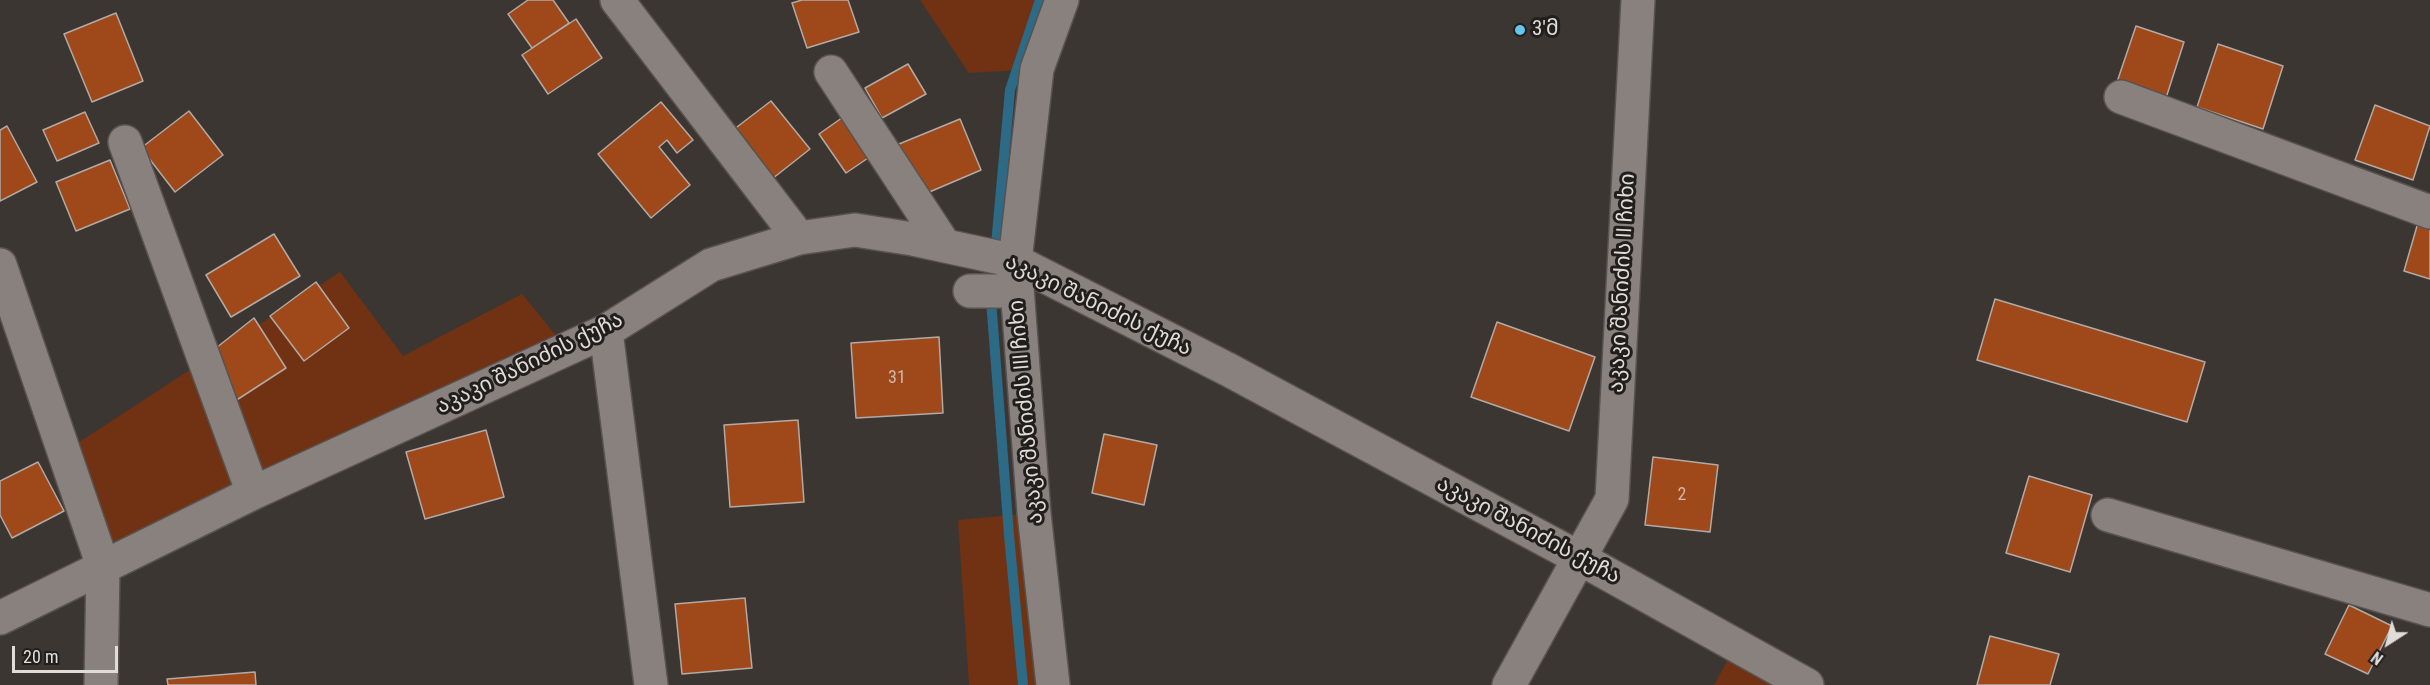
<!DOCTYPE html>
<meta charset="utf-8">
<style>
body{margin:0}
#map{position:relative;width:2430px;height:685px;overflow:hidden;background:#3c3633;font-family:"Roboto Condensed",sans-serif}
canvas{display:block}
.north{position:absolute;left:2358px;top:613px;width:60px;height:60px;-webkit-text-stroke:4px #211e1c;paint-order:stroke;rotate:216deg;font-size:16px;font-weight:700;line-height:24px;text-align:center;color:#e0dcda}
.north::after{content:'';display:block;margin:auto;width:21px;height:27px;background:#e0dcda;clip-path:polygon(50% 0,100% 100%,50% 72%,0 100%)}
.scale{position:absolute;left:12px;top:646px;width:106px;height:27px;box-sizing:border-box;border:3px solid #e0dcda;border-top:0;padding-left:8px;font-size:18px;line-height:21px;white-space:nowrap;color:#e0dcda;-webkit-text-stroke:4px #211e1c;paint-order:stroke}
</style>
<div id="map">
<canvas width="2430" height="685"></canvas>
<div class="north">N</div>
<div class="scale">20 m</div>
</div>
<script>
const ctx = document.querySelector('canvas').getContext('2d');
ctx.lineJoin = 'round';
function fill(path, color) { ctx.fillStyle = color; ctx.fill(path, 'evenodd'); }
const poly = rows => new Path2D(rows.map(r => 'M' + r).join(''));
function strokePath(path, color, width, dash) { ctx.strokeStyle = color; ctx.lineWidth = width; ctx.lineCap = dash ? 'butt' : 'round'; ctx.setLineDash(dash || []); ctx.stroke(path); }
function drawText(font, color, halo, rows, align = 'center') {
  ctx.font = font + ' "Roboto Condensed","Noto Sans Georgian",sans-serif'; ctx.lineWidth = 6; ctx.setLineDash([]); ctx.textBaseline = 'middle'; ctx.strokeStyle = halo; ctx.fillStyle = color; for (const [text, x, y, turn = 0] of rows) {
    ctx.save(); ctx.translate(x, y); ctx.rotate((+turn || 0) * Math.PI / 180); ctx.textAlign = isNaN(turn) ? turn : align; if (halo) ctx.strokeText(text, 0, 0); ctx.fillText(text, 0, 0); ctx.restore();
  }
}
fill(poly([
 [920,0,1062,0,1037,69,969,73],
 [340,272,403,356,522,294,567,349,103,566,64,452],
 [1034,513,1053,685,969,685,958,520],
 [1736,645,1806,685,1714,685]
]), '#703212');
strokePath(poly([
 [1023,685,1009,535,991,300,1010,90,1040,0]
]), '#2c6a85', 10);
const building = poly([
 [528,0,553,0,569,23,532,48,508,14,528,0],
 [802,0,848,0,859,32,807,48,792,3,802,0],
 [116,13,143,81,92,102,64,34,116,13],
 [576,19,602,58,548,94,522,55,576,19],
 [2136,26,2184,42,2166,98,2117,82,2136,26],
 [2218,44,2283,66,2263,129,2197,107,2218,44],
 [908,64,926,94,882,118,865,88,908,64],
 [771,101,810,149,772,179,733,130,771,101],
 [661,102,693,140,677,153,667,140,659,147,690,185,651,218,598,154,661,102],
 [2375,105,2430,126,2413,180,2355,160,2375,105],
 [189,111,223,155,175,192,141,148,189,111],
 [85,112,99,143,57,161,43,130,85,112],
 [846,115,874,154,846,173,819,134,846,115],
 [960,119,981,170,920,196,899,144,960,119],
 [7,126,37,182,0,201,0,130,7,126],
 [110,160,130,209,76,231,56,182,110,160],
 [2419,219,2430,222,2430,279,2404,271,2419,219],
 [274,234,300,276,231,317,206,275,274,234],
 [316,282,349,328,304,361,270,316,316,282],
 [1995,299,2205,362,2187,422,1977,360,1995,299],
 [254,318,286,368,229,405,216,348,254,318],
 [1497,322,1595,357,1569,431,1471,397,1497,322],
 [939,337,943,413,856,418,851,343,939,337],
 [798,420,804,502,730,507,724,425,798,420],
 [486,430,504,497,425,519,406,452,486,430],
 [1104,434,1157,445,1144,505,1092,493,1104,434],
 [1653,457,1718,465,1710,532,1645,525,1653,457],
 [38,462,64,511,12,538,0,515,0,481,38,462],
 [2029,476,2092,495,2070,572,2006,553,2029,476],
 [745,598,752,668,682,674,675,604,745,598],
 [2349,605,2392,626,2368,674,2325,654,2349,605],
 [1990,636,2059,654,2050,685,1977,685,1990,636],
 [255,672,256,685,168,685,167,679,255,672]
]);
fill(building, '#9f491b');
strokePath(building, '#b1aaa6', 1.5);
const minor = poly([
 [617,0,799,238],
 [831,72,945,246],
 [2121,97,2430,212],
 [125,142,253,493],
 [0,265,103,566,101,685],
 [970,291,1017,291],
 [606,331,651,685],
 [2108,515,2430,610],
 [0,618,253,493,606,331,711,265,799,238,855,230,913,239,1015,261,1229,370,1581,559,1807,685],
 [1053,685,1034,513,1015,261,1037,69,1062,0],
 [1509,685,1612,499,1638,0]
]);
strokePath(minor, '#585250', 36);
strokePath(minor, '#88817e', 33);
for (const [x, y, r, color] of [
 [1520,30,6,"#66c4ef"]
]) { const dot = new Path2D(); dot.arc(x, y, r, 0, 2 * Math.PI); ctx.fillStyle = color; ctx.fill(dot); strokePath(dot, '#211e1c', 2); }
drawText('18px', '#d0b7aa', null, [
 ["31",897,378],
 ["2",1682,495]
]);
drawText('21px', '#e0dcda', '#211e1c', [
 ["3'მ",1532,30]
], 'left');
drawText('21px', '#e0dcda', '#211e1c', [
 ["აკაკი შანიძის II ჩიხი",1623,283,-87],
 ["აკაკი შანიძის ქუჩა",1098,306,26],
 ["აკაკი შანიძის ქუჩა",530,364,-26],
 ["აკაკი შანიძის III ჩიხი",1027,412,-95],
 ["აკაკი შანიძის ქუჩა",1528,531,28]
]);
</script>
